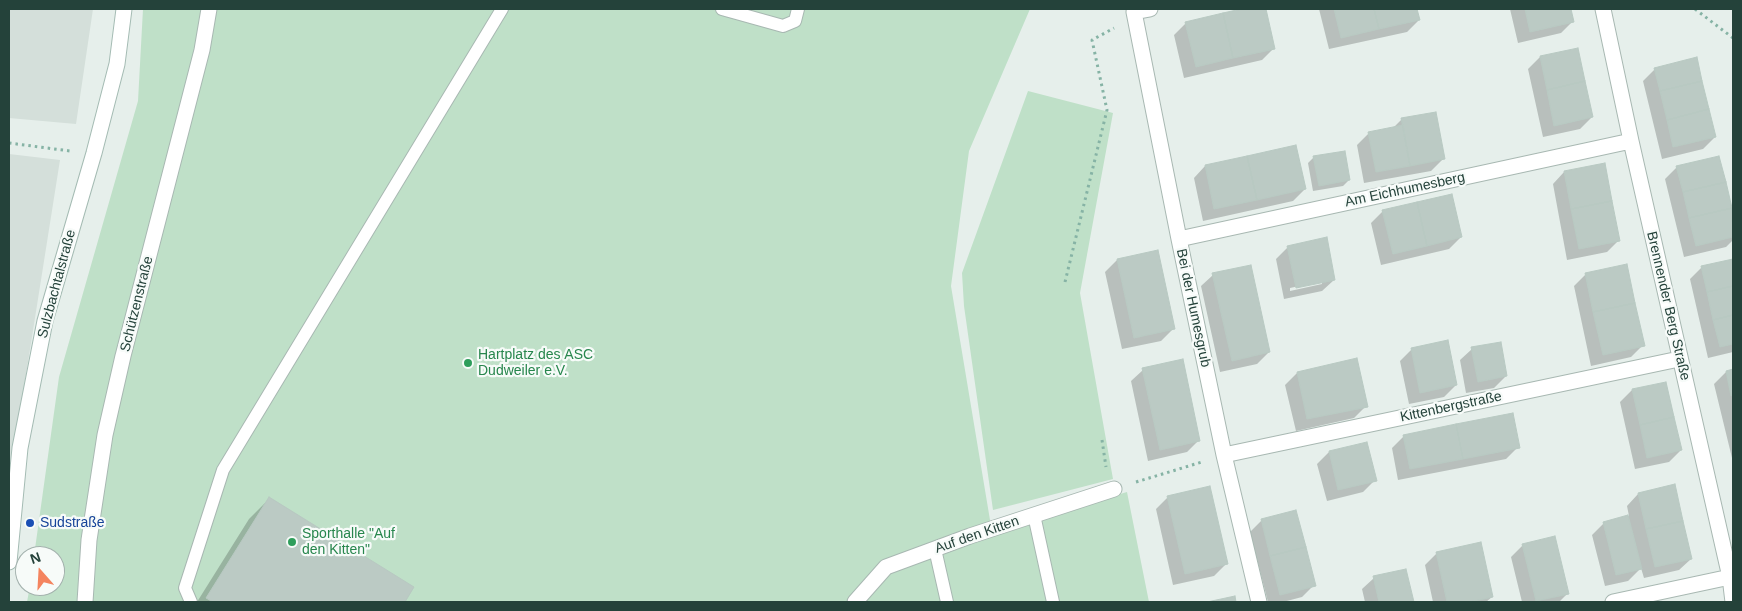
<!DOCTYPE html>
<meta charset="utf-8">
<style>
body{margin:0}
#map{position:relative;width:1742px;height:611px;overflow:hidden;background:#e6efeb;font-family:Arial,sans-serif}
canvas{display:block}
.frame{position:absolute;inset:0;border:10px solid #24423a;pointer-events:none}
.north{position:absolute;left:15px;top:546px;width:50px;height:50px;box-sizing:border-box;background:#f7fbf9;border:1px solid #a3b1ad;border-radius:50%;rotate:341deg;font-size:14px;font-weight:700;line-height:20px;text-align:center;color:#24423a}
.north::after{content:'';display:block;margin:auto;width:18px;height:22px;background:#f4845f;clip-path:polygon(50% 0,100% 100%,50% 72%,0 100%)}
</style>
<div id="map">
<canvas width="1742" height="611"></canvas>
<div class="frame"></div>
<div class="north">N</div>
</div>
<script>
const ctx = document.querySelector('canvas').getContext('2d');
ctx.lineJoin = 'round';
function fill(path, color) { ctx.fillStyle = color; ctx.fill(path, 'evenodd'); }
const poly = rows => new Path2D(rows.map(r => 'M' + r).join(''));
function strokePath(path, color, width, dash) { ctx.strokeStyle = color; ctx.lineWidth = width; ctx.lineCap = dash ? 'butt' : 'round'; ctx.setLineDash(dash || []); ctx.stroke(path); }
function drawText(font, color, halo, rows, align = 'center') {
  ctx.font = font + ' Arial,sans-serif'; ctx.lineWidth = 4.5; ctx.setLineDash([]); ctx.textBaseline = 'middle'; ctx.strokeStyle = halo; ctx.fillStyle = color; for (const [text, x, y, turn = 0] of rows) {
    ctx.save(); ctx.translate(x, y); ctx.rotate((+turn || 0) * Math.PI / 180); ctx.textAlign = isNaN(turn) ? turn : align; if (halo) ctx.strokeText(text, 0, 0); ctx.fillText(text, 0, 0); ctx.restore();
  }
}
fill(poly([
 [9,9,93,9,76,124,9,118],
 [9,154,60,160,9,482]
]), '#d4dfda');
fill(poly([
 [143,9,1030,9,969,151,951,286,992,532,1127,492,1149,602,27,602,30,586,55,586,55,556,34,556,59,377,138,101],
 [1028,91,1113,113,1080,293,1113,479,993,510,964,306,962,273]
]), '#bfe0c8');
fill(poly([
 [1246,9,1265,9,1274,48,1262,60,1184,78,1174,35,1186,23],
 [1319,9,1416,9,1419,20,1407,32,1329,49],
 [1510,9,1570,9,1573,21,1561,33,1518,43],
 [1577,49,1592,117,1580,129,1543,137,1528,69,1540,57],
 [1655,69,1715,137,1703,149,1662,159,1643,81],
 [1402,119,1443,159,1431,171,1364,183,1357,145,1369,133,1393,128],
 [1314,157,1349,180,1343,186,1313,191,1308,163],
 [1719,158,1733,218,1733,240,1726,247,1684,257,1665,179,1677,167],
 [1205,166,1305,189,1293,201,1203,221,1194,178],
 [1564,172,1619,240,1607,252,1567,260,1553,184],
 [1383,211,1461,237,1449,249,1381,265,1371,223],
 [1288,247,1334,280,1322,291,1284,299,1276,259],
 [1322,281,1322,284,1290,291,1290,288],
 [1157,252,1173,329,1161,341,1122,349,1105,272,1117,260],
 [1733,260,1733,352,1708,358,1690,279,1702,267],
 [1586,274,1643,345,1631,357,1591,366,1574,286],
 [1213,275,1269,352,1257,364,1220,372,1201,286],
 [1412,349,1456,385,1444,397,1409,404,1400,361],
 [1472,349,1506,376,1494,388,1466,393,1460,360],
 [1143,370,1199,440,1187,452,1148,461,1131,381],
 [1733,370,1733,458,1732,458,1714,384,1726,372],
 [1297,373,1366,406,1354,418,1296,431,1285,385],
 [1666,383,1681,450,1669,462,1635,469,1620,402,1632,390],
 [1404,436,1518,447,1506,459,1398,480,1392,448],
 [1366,443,1375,480,1363,492,1327,501,1317,464,1329,452],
 [1638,494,1691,559,1679,570,1644,578,1641,568,1628,581,1605,586,1592,535,1604,523,1629,516,1627,506],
 [1168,497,1226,564,1214,576,1173,585,1156,509],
 [270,498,413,588,404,602,197,602,249,519],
 [1262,520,1314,585,1302,597,1283,602,1268,602,1250,532],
 [1523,545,1568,593,1559,602,1522,602,1511,557],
 [1437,553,1492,597,1486,602,1433,602,1425,565],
 [1405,570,1412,602,1365,602,1362,589,1374,578]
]), '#0003');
const building = poly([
 [1241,9,1266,9,1275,49,1233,58,1223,13,1241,9],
 [1334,9,1374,9,1379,29,1341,38,1334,9],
 [1374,9,1417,9,1420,20,1379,29,1374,9],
 [1525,9,1571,9,1574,22,1530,32,1525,9],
 [1223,13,1233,58,1196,67,1185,22,1223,13],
 [1578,48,1585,81,1547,90,1540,56,1578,48],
 [1697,57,1702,81,1660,91,1654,68,1697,57],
 [1585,81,1593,117,1554,126,1547,90,1585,81],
 [1702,81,1709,109,1667,120,1660,91,1702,81],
 [1709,109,1716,137,1673,147,1667,120,1709,109],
 [1436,112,1445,159,1410,166,1401,118,1436,112],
 [1403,125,1410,166,1376,172,1368,132,1403,125],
 [1296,145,1306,189,1257,200,1247,156,1296,145],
 [1345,151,1350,180,1319,186,1313,156,1345,151],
 [1247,156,1257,200,1214,209,1205,165,1247,156],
 [1719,156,1726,182,1683,192,1676,166,1719,156],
 [1605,163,1612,201,1571,209,1564,171,1605,163],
 [1726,182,1732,208,1689,218,1683,192,1726,182],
 [1452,194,1462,237,1427,246,1417,202,1452,194],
 [1612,201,1620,241,1579,249,1571,209,1612,201],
 [1417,202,1427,246,1393,254,1382,210,1417,202],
 [1732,208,1733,237,1696,246,1689,218,1732,208],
 [1327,237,1335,280,1296,288,1287,246,1327,237],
 [1158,250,1175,329,1134,338,1117,259,1158,250],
 [1733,259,1733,286,1707,292,1701,266,1733,259],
 [1627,264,1635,303,1593,312,1585,273,1627,264],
 [1251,265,1270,352,1232,361,1212,273,1251,265],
 [1733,286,1733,315,1713,320,1707,292,1733,286],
 [1635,303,1645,346,1603,355,1593,312,1635,303],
 [1733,315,1733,344,1720,347,1713,320,1733,315],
 [1448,340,1457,385,1420,393,1411,348,1448,340],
 [1501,342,1507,376,1478,382,1471,347,1501,342],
 [1357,358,1368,407,1307,419,1297,372,1357,358],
 [1183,359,1200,441,1160,450,1142,368,1183,359],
 [1733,369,1733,395,1731,396,1726,371,1733,369],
 [1666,382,1674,417,1640,425,1632,389,1666,382],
 [1513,413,1520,448,1463,459,1456,424,1513,413],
 [1674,417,1682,450,1647,458,1640,425,1674,417],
 [1456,424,1463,459,1410,469,1403,435,1456,424],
 [1367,442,1377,481,1338,490,1329,451,1367,442],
 [1675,484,1683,521,1646,529,1638,493,1675,484],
 [1210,486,1228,564,1185,574,1167,496,1210,486],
 [269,497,414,587,405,602,213,602,206,598,269,497],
 [1296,510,1306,547,1270,556,1261,519,1296,510],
 [1628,515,1642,569,1616,575,1603,522,1628,515],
 [1683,521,1692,559,1655,567,1646,529,1683,521],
 [1555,536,1569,594,1536,601,1522,544,1555,536],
 [1481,542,1493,597,1470,602,1447,602,1436,552,1481,542],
 [1306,547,1316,586,1280,595,1270,556,1306,547],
 [1406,569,1414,602,1379,602,1373,576,1406,569],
 [1235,596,1236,602,1207,602,1235,596]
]);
fill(building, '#bbcac4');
strokePath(building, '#b8c9c2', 1);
const lane = poly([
 [722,9,783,26,795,21,798,9],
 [1034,515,1053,602],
 [935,549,947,602],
 [191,602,185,588,223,470,502,9]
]);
const street = poly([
 [1150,9,1134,12,1179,239,1224,455,1259,602],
 [1603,9,1631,141,1730,577,1733,602],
 [1179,239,1631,141],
 [1224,455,1679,359],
 [85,602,89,540,105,435,123,356,202,50,209,9],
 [855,602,886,567,970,536,1114,489],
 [1613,602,1730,577]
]);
const secondary = poly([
 [9,562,20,448,45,321,94,153,117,64,124,9]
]);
strokePath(lane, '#a8b8b2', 14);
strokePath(street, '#a8b8b2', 17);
strokePath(secondary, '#a4bbb3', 17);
strokePath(poly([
 [1695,9,1733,38],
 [9,143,70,151],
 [1065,282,1107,110,1092,40,1114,28],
 [1102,440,1106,467],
 [1136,482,1202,462]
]), '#86b3a5', 3, [2.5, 4]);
strokePath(lane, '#fff', 12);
strokePath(street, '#fff', 15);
strokePath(secondary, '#fff', 15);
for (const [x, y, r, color] of [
 [468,363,5,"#2e9e5b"],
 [30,523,5,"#1a4fb4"],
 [292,542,5,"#2e9e5b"]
]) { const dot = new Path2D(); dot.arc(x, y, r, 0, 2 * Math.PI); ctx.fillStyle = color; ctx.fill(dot); strokePath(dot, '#f7fbf9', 2); }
drawText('14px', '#24423a', '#f7fbf9', [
 ["Am Eichhumesberg",1405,190,-12],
 ["Sulzbachtalstraße",57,284,-75],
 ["Schützenstraße",137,304,-76],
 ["Brennender Berg Straße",1668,306,77],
 ["Bei der Humesgrub",1193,308,78],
 ["Kittenbergstraße",1451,407,-12],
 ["Auf den Kitten",977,535,-19]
]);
drawText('14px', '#27864d', '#f7fbf9', [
 ["Hartplatz des ASC",478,355],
 ["Dudweiler e.V.",478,371],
 ["Sporthalle \"Auf",302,534],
 ["den Kitten\"",302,550]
], 'left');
drawText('14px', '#164399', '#f7fbf9', [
 ["Sudstraße",40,523]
], 'left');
</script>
